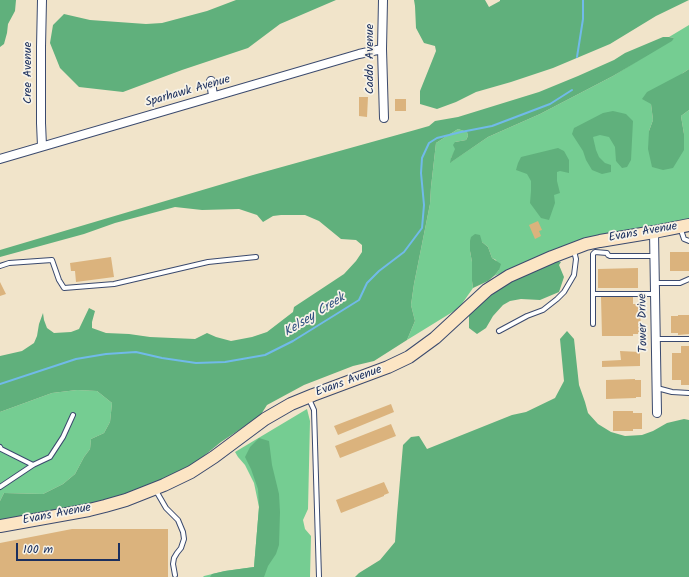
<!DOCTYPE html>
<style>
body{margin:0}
#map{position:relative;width:689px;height:577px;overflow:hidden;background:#f1e4ca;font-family:Kalam,sans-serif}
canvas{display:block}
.scale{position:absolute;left:16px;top:543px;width:104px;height:18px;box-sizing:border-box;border:2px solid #1b2f5e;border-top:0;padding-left:5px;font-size:12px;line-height:14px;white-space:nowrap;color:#1b2f5e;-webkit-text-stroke:3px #f7f3e8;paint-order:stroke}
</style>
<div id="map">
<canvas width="689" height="577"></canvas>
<div class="scale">100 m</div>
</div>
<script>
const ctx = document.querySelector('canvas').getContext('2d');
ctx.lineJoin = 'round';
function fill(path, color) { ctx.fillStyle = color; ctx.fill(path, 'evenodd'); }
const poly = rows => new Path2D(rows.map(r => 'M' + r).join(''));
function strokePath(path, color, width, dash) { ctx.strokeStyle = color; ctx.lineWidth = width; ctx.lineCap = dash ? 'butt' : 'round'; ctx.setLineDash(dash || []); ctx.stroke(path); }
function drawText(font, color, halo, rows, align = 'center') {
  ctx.font = font + ' Kalam,sans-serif'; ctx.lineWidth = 3.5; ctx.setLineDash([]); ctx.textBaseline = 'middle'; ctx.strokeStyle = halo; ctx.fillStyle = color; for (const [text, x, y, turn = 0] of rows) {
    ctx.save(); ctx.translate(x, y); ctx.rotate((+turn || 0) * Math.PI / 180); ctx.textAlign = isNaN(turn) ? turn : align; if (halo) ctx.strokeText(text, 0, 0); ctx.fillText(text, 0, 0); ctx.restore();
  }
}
fill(poly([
 [689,25,689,69,683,73,651,104,653,120,649,131,684,134,681,116,689,110,689,220,561,250,494,276,499,270,496,260,492,258,488,247,482,242,470,251,472,262,472,281,473,288,459,308,407,340,415,321,411,305,414,284,430,204,431,187,436,143,458,129,467,132,468,136,466,140,455,142,456,149,451,158,451,162,488,137,540,114,613,76,674,38,669,37],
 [77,390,97,391,112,403,110,422,104,433,91,439,90,449,84,457,75,474,63,484,43,494,4,493,0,501,0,412,52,393],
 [307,409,310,421,308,509,303,520,305,529,311,536,310,577,203,577,204,576,225,571,254,567,259,507,254,483,245,465,238,457,235,452]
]), '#75cd92');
fill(poly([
 [0,0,16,0,15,11,8,24,7,33,4,44,0,47],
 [236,0,336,0,280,24,248,48,182,70,123,92,79,87,60,68,50,43,53,25,64,14,90,20,146,24,162,23,207,11],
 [414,0,485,0,489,7,500,1,500,0,689,0,656,16,610,44,553,68,511,82,476,92,456,102,437,109,420,104,420,91,436,51,435,46,424,43,416,28,415,6],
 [663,37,669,37,674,38,672,41,613,76,540,114,488,137,450,163,451,158,455,149,453,145,455,142,466,140,468,136,467,132,458,129,436,143,431,187,430,204,414,284,411,305,415,321,407,340,374,361,353,366,304,385,267,405,260,416,221,442,200,459,188,468,155,486,83,508,0,520,0,501,4,493,43,494,63,484,75,474,84,457,90,449,91,439,104,433,110,422,112,403,97,391,77,390,52,393,0,412,0,356,22,351,34,343,37,336,39,324,43,313,44,320,47,328,54,333,71,332,79,329,89,308,95,311,92,322,92,328,106,333,129,334,150,337,195,339,207,333,216,337,231,341,252,337,267,332,293,312,294,307,344,274,356,261,362,252,362,245,356,240,341,239,319,221,305,215,281,215,273,216,263,222,257,215,239,209,202,210,175,207,115,223,84,234,0,257,0,250,253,175,415,130,429,126,435,121,458,117,539,92,578,76,614,60,625,53],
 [689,69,689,110,681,116,684,134,684,150,673,168,663,170,652,167,648,149,649,131,653,120,651,104,642,99,647,92,683,73],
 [613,111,626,114,633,121,631,160,627,167,622,168,616,161,615,147,609,137,600,135,593,137,596,150,599,157,605,163,611,165,611,172,602,174,592,170,586,160,583,151,572,134,574,128,576,127,603,113],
 [558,148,564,151,569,160,569,173,560,171,557,172,557,181,560,193,554,195,555,203,549,220,541,218,530,203,531,191,531,181,527,174,516,170,518,163,521,157],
 [475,234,480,235,482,242,488,247,492,258,501,264,499,270,494,276,488,281,473,288,472,281,472,262,470,251,470,241,471,237],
 [556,261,561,262,559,265,564,277,559,292,540,300,521,299,510,301,503,305,493,316,486,328,477,334,469,328,469,313,480,303,510,282,540,269],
 [567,331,574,339,579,385,585,402,588,413,598,424,611,432,625,436,642,435,653,431,667,423,684,419,689,420,689,577,355,577,359,573,380,560,395,542,397,515,403,445,411,437,419,436,427,449,512,415,526,412,555,398,564,381,560,339],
 [259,438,269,441,272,465,279,494,280,512,279,545,276,554,268,566,264,577,210,577,212,574,225,571,254,567,259,507,258,489,251,469,245,457,250,447]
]), '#60b07c');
strokePath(poly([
 [577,57,583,19,583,0],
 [0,384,76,359,106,354,136,352,162,358,196,363,225,362,265,355,293,341,359,300,367,283,379,271,404,252,422,228,424,205,421,173,422,158,429,143,437,138,461,132,492,126,550,104,572,90]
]), '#71bae9', 2);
fill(poly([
 [359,97,368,97,367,117,359,116],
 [395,99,406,99,406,111,395,111],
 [538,221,542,230,539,231,541,236,535,239,529,225],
 [670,252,689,252,689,271,670,271],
 [111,257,114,277,76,282,75,271,71,271,70,263],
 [638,268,638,288,598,288,598,269],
 [0,282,6,294,0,296],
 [601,297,633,297,633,304,640,304,641,334,633,334,633,336,602,336],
 [678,315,689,315,689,334,678,335,678,333,671,333,671,316,678,316],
 [681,346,689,346,689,385,681,385,681,380,672,380,672,353,681,353],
 [620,351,640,352,640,366,602,367,602,361,621,360],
 [635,379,635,380,641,380,641,397,636,397,636,398,606,399,606,380],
 [391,404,394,412,338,435,334,426],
 [613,411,633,411,633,413,642,413,642,429,633,429,633,431,613,431],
 [391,424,396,436,340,458,335,446],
 [384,482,389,493,384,495,384,496,341,513,336,500],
 [72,529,168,529,168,577,0,577,0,543]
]), '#dbb37d');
const lane = poly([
 [680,227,684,239,689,241],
 [0,266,9,263,52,260,59,280,64,288,114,284,208,262,256,257],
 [655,283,680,283,689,279],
 [593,294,655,294],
 [593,324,593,254,595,252,607,253,608,255,610,256,654,256],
 [499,331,527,316,543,310,557,299,564,292,574,275,576,259,574,251],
 [656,339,689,339],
 [657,388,672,392,689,393],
 [309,399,314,410,319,577],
 [0,447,1,449,33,465],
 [0,487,33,465,50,457,63,437,73,415],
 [155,489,166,508,178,520,183,532,184,539,181,548,177,553,174,558,173,564,175,575]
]);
const street = poly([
 [42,0,41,47,41,123,42,146],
 [383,0,382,49,384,118],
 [211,81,213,96],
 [0,159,359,54,382,49],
 [654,232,657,413]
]);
const secondary = poly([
 [0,526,89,510,105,506,126,500,164,485,191,472,214,457,265,419,291,404,313,395,388,367,409,357,435,338,487,290,509,276,552,257,586,244,600,241,654,232,689,225]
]);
strokePath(lane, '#3b4a6e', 6);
strokePath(street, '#3b4a6e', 10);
strokePath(secondary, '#3b4a6e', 14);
strokePath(lane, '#fff', 4);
strokePath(street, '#fff', 8);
strokePath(secondary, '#fce5c4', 12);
drawText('12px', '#1b2f5e', '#f7f3e8', [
 ["Caddo Avenue",371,59,-90],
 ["Cree Avenue",29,73,-90],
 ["Sparhawk Avenue",188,92,-16],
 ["Evans Avenue",643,233,-10],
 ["Tower Drive",644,323,-91],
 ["Evans Avenue",349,382,-20],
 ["Evans Avenue",57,515,-11]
]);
drawText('italic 13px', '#305281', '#f7f3e8', [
 ["Kelsey Creek",315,316,-32]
]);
</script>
